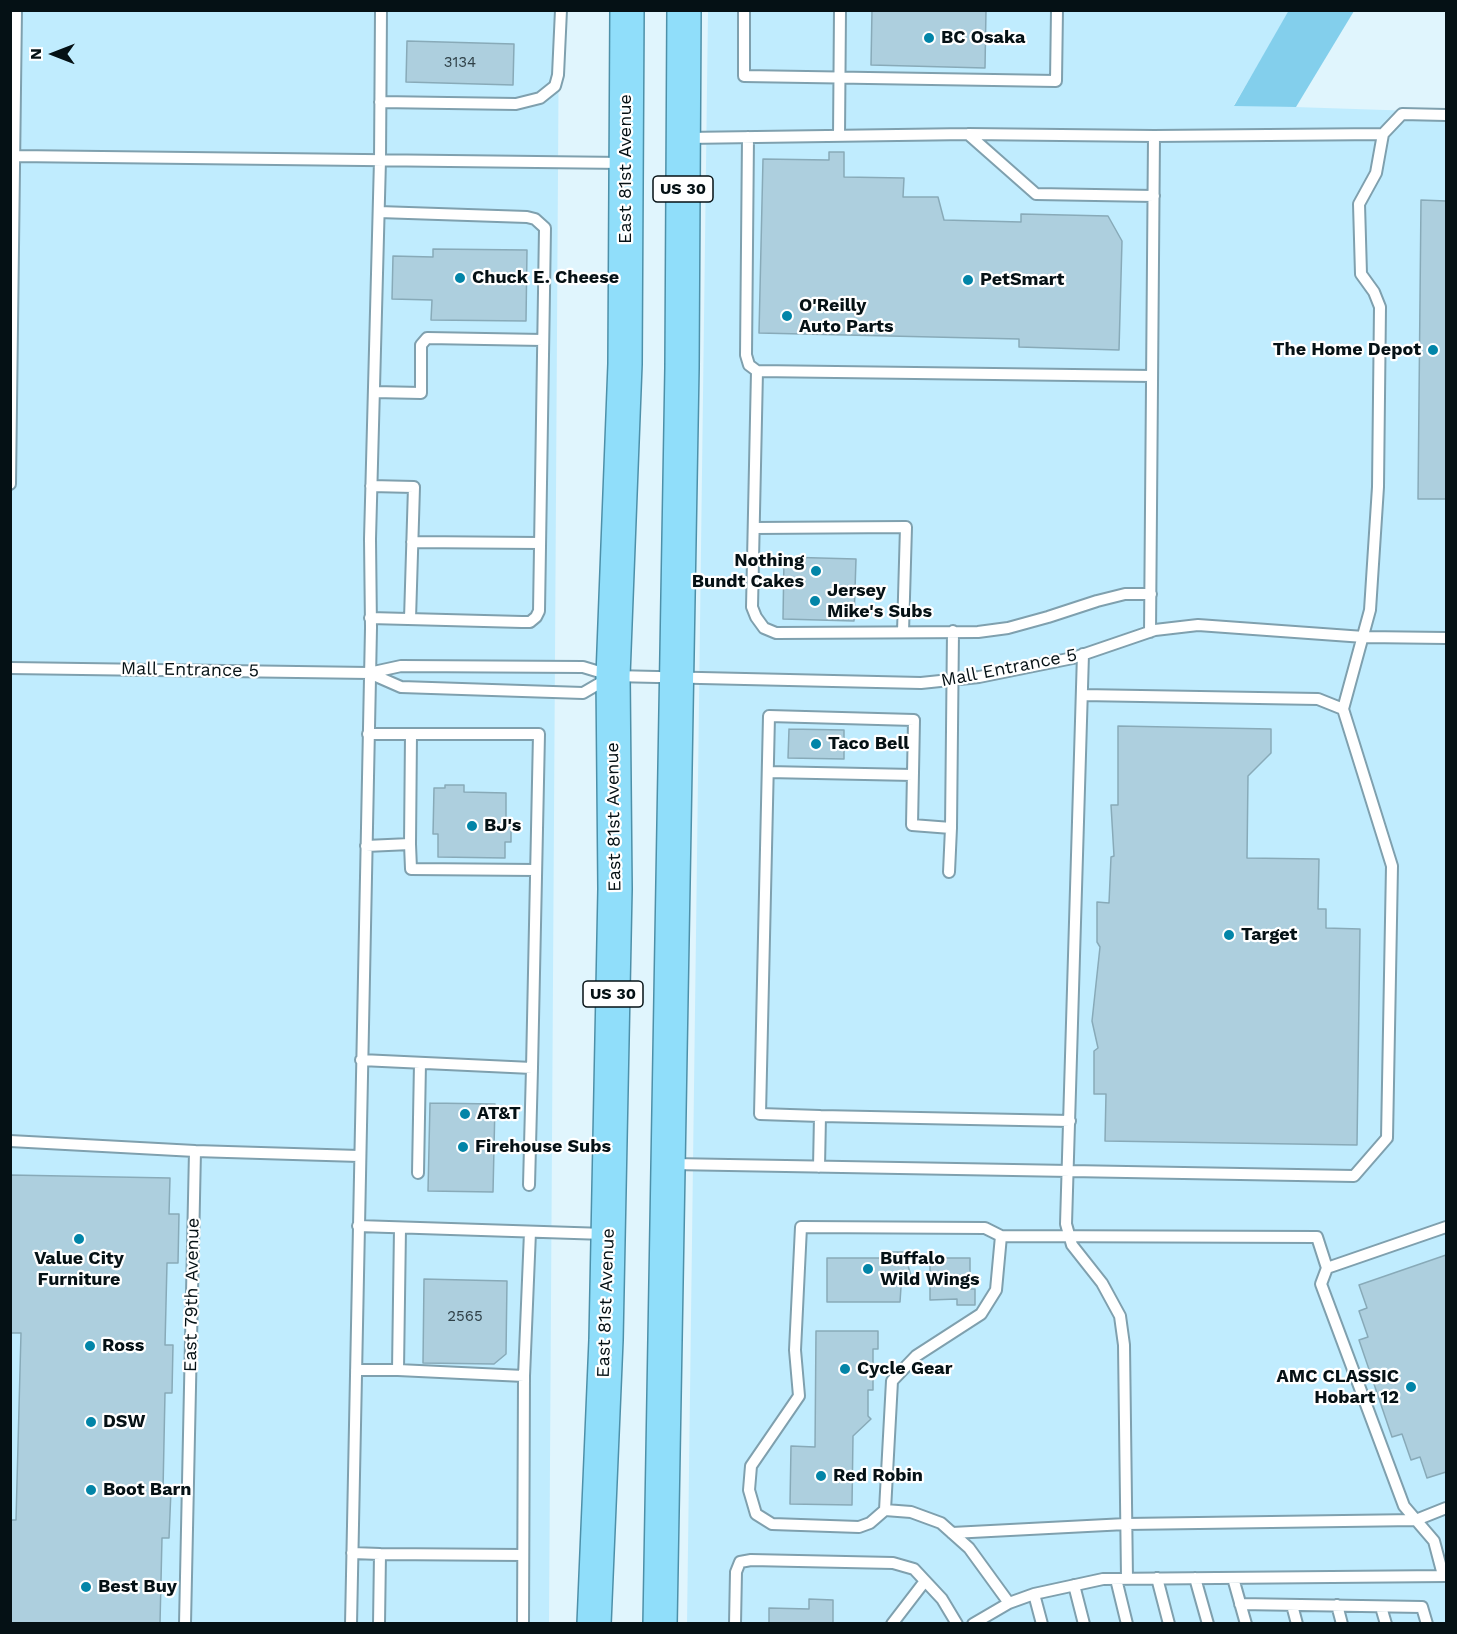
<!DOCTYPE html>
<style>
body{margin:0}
#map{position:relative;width:1457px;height:1634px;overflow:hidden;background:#e0f5fd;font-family:"Work Sans",sans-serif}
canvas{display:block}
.frame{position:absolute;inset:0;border:12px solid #051115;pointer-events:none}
.north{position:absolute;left:24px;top:24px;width:60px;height:60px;-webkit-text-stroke:4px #fff;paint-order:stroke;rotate:270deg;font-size:16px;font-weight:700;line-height:24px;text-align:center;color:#051115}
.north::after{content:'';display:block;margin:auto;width:21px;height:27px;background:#051115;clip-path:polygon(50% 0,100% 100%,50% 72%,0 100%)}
</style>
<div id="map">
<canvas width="1457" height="1634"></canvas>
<div class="frame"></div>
<div class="north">N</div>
</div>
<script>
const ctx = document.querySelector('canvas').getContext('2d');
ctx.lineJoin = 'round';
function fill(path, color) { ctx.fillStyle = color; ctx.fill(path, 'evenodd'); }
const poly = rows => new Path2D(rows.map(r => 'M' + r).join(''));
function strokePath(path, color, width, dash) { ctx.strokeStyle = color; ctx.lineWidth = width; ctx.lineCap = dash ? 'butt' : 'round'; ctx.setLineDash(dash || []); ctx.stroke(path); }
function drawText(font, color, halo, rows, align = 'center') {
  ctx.font = font + ' "Work Sans",sans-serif'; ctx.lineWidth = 4.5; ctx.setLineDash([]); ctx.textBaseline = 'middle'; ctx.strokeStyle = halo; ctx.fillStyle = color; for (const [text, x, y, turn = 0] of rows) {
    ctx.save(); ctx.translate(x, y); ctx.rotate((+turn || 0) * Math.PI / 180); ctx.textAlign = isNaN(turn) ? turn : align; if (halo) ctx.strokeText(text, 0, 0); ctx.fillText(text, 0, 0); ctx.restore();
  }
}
fill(poly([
 [11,11,559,11,549,1623,11,1624],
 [708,11,1290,11,1234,105,1446,112,1446,1623,687,1624]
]), '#c0ecfe');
fill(poly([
 [1289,10,1354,11,1296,107,1234,106]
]), '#83cfec');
const building = poly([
 [872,10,986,10,985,68,871,65,872,10],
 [407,41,514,44,513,85,406,82,407,41],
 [829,152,844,152,844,177,904,178,903,197,938,197,944,220,1021,222,1021,214,1108,216,1122,241,1119,350,1019,347,1019,339,759,333,763,159,829,160,829,152],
 [1421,200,1446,201,1446,499,1418,499,1421,200],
 [433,249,527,250,526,321,431,320,432,300,392,299,393,256,433,257,433,249],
 [784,557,856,559,854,621,783,619,784,557],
 [1118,726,1271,729,1271,753,1248,776,1247,858,1319,859,1318,909,1326,909,1326,928,1360,929,1357,1145,1105,1141,1106,1094,1094,1094,1094,1051,1098,1048,1092,1021,1100,947,1097,942,1097,902,1109,903,1111,857,1114,856,1111,805,1118,805,1118,726],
 [789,729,844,730,844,759,788,758,789,729],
 [445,785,464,785,464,792,506,793,506,818,511,818,511,842,505,842,505,858,438,857,438,834,433,834,434,788,445,788,445,785],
 [430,1103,495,1104,493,1192,428,1191,430,1103],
 [10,1175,170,1178,169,1214,179,1214,178,1263,167,1263,165,1345,173,1345,172,1393,165,1393,163,1490,171,1490,169,1538,162,1538,160,1623,10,1623,10,1520,16,1520,21,1333,10,1333,10,1175],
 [888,1252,904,1252,912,1279,901,1287,900,1302,827,1302,827,1258,881,1258,882,1254,888,1252],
 [1446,1255,1446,1472,1427,1478,1420,1457,1411,1460,1402,1434,1392,1437,1359,1340,1368,1337,1359,1311,1367,1308,1359,1285,1446,1255],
 [930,1258,970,1258,970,1289,975,1289,975,1305,957,1305,957,1299,930,1300,930,1258],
 [424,1279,507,1281,506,1354,494,1364,423,1363,424,1279],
 [816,1331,878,1331,878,1349,873,1349,873,1390,868,1390,868,1416,871,1419,853,1436,852,1505,790,1504,791,1446,815,1447,816,1331],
 [809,1599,833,1600,833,1623,769,1623,769,1608,809,1609,809,1599]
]);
fill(building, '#adcfde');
strokePath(building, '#88aab8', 1.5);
const service = poly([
 [744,10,744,76,1056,81,1057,10],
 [380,102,516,104,540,98,555,86,558,75,561,10],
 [968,134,1036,194,1154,196],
 [839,136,840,10],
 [748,137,746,355,749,365,757,371,1152,376],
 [686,138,968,134,1154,136],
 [15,156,624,163],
 [757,371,752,607,756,617,764,628,776,633,978,632,1008,628,1048,617,1097,601,1125,594,1151,594],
 [374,392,421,393,421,345,427,338,543,340],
 [10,484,16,10],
 [371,486,414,487,410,619],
 [754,528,906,527,903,632],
 [412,542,540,543],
 [370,618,522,622,530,622,536,617,539,611,545,228,535,219,527,217,379,212],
 [1150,632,1154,136,1383,134],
 [1083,654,1066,1224,1072,1245,1102,1283,1120,1316,1124,1345,1127,1579],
 [10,668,369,673,401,666,583,667,613,676,921,683,979,677,1073,658,1155,630,1198,625,1364,637,1446,638],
 [369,673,401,687,583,693,607,679],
 [1082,695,1318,699,1343,709],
 [368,734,539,734,532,1068],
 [768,772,913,775],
 [951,828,953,631],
 [410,844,411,869,536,870],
 [366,846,410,844,411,734],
 [361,1060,532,1068,529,1185],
 [820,1116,1070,1121],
 [10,1141,195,1151,185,1624],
 [195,1151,359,1156],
 [672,1164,1354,1176,1387,1138,1392,866,1343,709,1370,610,1378,487,1380,307,1374,292,1361,274,1359,204,1376,173,1383,134,1402,114,1446,115],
 [819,1167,820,1116,760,1114,769,716,914,720,912,825,951,828,949,872],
 [418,1173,420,1063],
 [358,1226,605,1234],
 [356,1370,398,1370,400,1228],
 [398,1370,524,1376,530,1232],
 [885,1510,870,1523,859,1527,772,1524,756,1514,749,1490,751,1466,799,1396,795,1350,801,1227,985,1228,1001,1236],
 [952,1533,1126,1524,1416,1520,1446,1508],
 [352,1553,380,1554],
 [1443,1575,1434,1541,1404,1506,1321,1284,1327,1268,1446,1227],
 [1157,1578,1169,1624],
 [1195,1578,1208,1624],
 [1233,1578,1246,1624],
 [1116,1579,1127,1624],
 [1074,1585,1084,1624],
 [1034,1594,1042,1624],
 [1009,1603,969,1548,941,1523,911,1512,885,1510,892,1381,916,1356,981,1314,996,1290,1001,1236,1317,1237,1327,1268],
 [1240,1604,1422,1607,1427,1624],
 [1292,1605,1297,1624],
 [1337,1605,1342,1624],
 [1381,1607,1386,1624],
 [351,1624,371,628,370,539,380,160,381,10],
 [379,1624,380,1554,523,1555],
 [523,1624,524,1376],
 [735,1624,736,1572,740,1562,751,1560,893,1563,914,1569,942,1599,957,1624],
 [892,1624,925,1581],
 [973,1624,1009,1603,1034,1594,1103,1579,1446,1576]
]);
const trunk = poly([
 [594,1624,606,1340,615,889,613,676,625,364,627,10],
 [660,1624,682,368,684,10]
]);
strokePath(service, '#7fa0ae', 14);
strokePath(trunk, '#4d90a9', 36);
strokePath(service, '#fff', 10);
strokePath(trunk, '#90defa', 33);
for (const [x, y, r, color] of [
 [929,38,6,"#0285a8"],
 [460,278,6,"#0285a8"],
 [968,280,6,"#0285a8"],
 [787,316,6,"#0285a8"],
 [1433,350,6,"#0285a8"],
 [816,571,6,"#0285a8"],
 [815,601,6,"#0285a8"],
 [816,744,6,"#0285a8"],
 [472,826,6,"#0285a8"],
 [1229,935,6,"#0285a8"],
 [465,1114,6,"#0285a8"],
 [463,1147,6,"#0285a8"],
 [79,1239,6,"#0285a8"],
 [868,1269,6,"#0285a8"],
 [90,1346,6,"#0285a8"],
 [845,1369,6,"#0285a8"],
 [1411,1387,6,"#0285a8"],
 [91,1422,6,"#0285a8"],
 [821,1476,6,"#0285a8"],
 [91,1490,6,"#0285a8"],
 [86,1587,6,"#0285a8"]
]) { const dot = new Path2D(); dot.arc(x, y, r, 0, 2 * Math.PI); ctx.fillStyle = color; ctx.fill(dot); strokePath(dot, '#fff', 2); }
drawText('15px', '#2f4047', null, [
 ["3134",460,63],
 ["2565",465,1317]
]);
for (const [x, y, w] of [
 [683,189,60],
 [613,994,60]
]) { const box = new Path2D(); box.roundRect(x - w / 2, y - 13, w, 26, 4.5); ctx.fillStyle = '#fff'; ctx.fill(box); strokePath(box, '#051115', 1.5); }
drawText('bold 16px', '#051115', null, [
 ["US 30",683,189],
 ["US 30",613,994]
]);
drawText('bold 18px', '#051115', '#fff', [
 ["BC Osaka",941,38],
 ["Chuck E. Cheese",472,278],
 ["PetSmart",980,280],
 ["O'Reilly",799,306],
 ["Auto Parts",799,327],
 ["The Home Depot",1421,350,"right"],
 ["Nothing",804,561,"right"],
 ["Bundt Cakes",804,582,"right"],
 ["Jersey",827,591],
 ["Mike's Subs",827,612],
 ["Taco Bell",828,744],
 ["BJ's",484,826],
 ["Target",1241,935],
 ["AT&T",477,1114],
 ["Firehouse Subs",475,1147],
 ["Value City",79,1259,"center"],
 ["Furniture",79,1280,"center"],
 ["Buffalo",880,1259],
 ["Wild Wings",880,1280],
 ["Ross",102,1346],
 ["Cycle Gear",857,1369],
 ["AMC CLASSIC",1399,1377,"right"],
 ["Hobart 12",1399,1398,"right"],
 ["DSW",103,1422],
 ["Red Robin",833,1476],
 ["Boot Barn",103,1490],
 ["Best Buy",98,1587]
], 'left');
drawText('18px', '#051115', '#fff', [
 ["East 81st Avenue",626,169,-90],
 ["Mall Entrance 5",1009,668,-11],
 ["Mall Entrance 5",190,670,1],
 ["East 81st Avenue",614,817,-91],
 ["East 79th Avenue",192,1295,-89],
 ["East 81st Avenue",606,1303,-88]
]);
</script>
